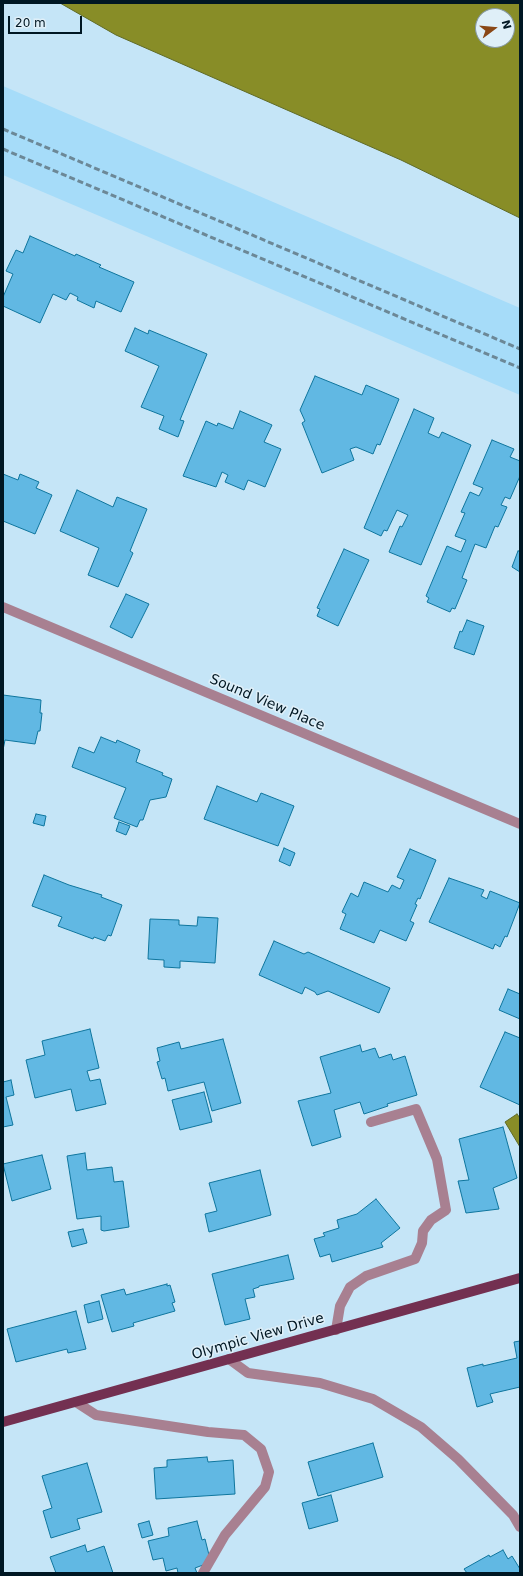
<!DOCTYPE html>
<style>
body{margin:0}
#map{position:relative;width:523px;height:1576px;overflow:hidden;background:#c5e5f7;font-family:"DejaVu Sans",sans-serif}
canvas{display:block}
.frame{position:absolute;inset:0;border:4px solid #001723;pointer-events:none}
.north{position:absolute;left:475px;top:8px;width:40px;height:40px;box-sizing:border-box;background:#dfeff8;border:1px solid #8699a3;border-radius:50%;rotate:74deg;font-size:11px;font-weight:700;line-height:16px;text-align:center;color:#001723}
.north::after{content:'';display:block;margin:auto;width:14px;height:18px;background:#894716;clip-path:polygon(50% 0,100% 100%,50% 72%,0 100%)}
.scale{position:absolute;left:8px;top:16px;width:74px;height:18px;box-sizing:border-box;border:2px solid #001723;border-top:0;padding-left:5px;font-size:12px;line-height:14px;white-space:nowrap;color:#001723;-webkit-text-stroke:3px #dfeff8;paint-order:stroke}
</style>
<div id="map">
<canvas width="523" height="1576"></canvas>
<div class="frame"></div>
<div class="north">N</div>
<div class="scale">20 m</div>
</div>
<script>
const ctx = document.querySelector('canvas').getContext('2d');
ctx.lineJoin = 'round';
function fill(path, color) { ctx.fillStyle = color; ctx.fill(path, 'evenodd'); }
const poly = rows => new Path2D(rows.map(r => 'M' + r).join(''));
function strokePath(path, color, width, dash) { ctx.strokeStyle = color; ctx.lineWidth = width; ctx.lineCap = dash ? 'butt' : 'round'; ctx.setLineDash(dash || []); ctx.stroke(path); }
function drawText(font, color, halo, rows, align = 'center') {
  ctx.font = font + ' "DejaVu Sans",sans-serif'; ctx.lineWidth = 3; ctx.setLineDash([]); ctx.textBaseline = 'middle'; ctx.strokeStyle = halo; ctx.fillStyle = color; for (const [text, x, y, turn = 0] of rows) {
    ctx.save(); ctx.translate(x, y); ctx.rotate((+turn || 0) * Math.PI / 180); ctx.textAlign = isNaN(turn) ? turn : align; if (halo) ctx.strokeText(text, 0, 0); ctx.fillText(text, 0, 0); ctx.restore();
  }
}
fill(poly([
 [3,86,520,308,520,395,3,175]
]), '#a6dcf9');
const water = poly([
 [60,3,520,3,520,218,401,160,116,35,60,3],
 [483,16,507,16,507,40,483,40,483,16],
 [517,1114,520,1118,520,1147,505,1122,517,1114]
]);
fill(water, '#888d27');
strokePath(water, '#5f6a26', 1);
const building = poly([
 [30,236,75,256,76,254,101,265,99,267,134,282,121,312,96,301,94,308,77,300,78,297,70,293,66,300,53,294,40,323,3,306,3,297,13,274,6,271,16,250,23,253,30,236],
 [135,328,148,334,149,330,207,354,180,420,184,421,178,437,159,429,164,416,141,407,159,366,125,351,135,328],
 [315,376,362,395,366,385,399,399,380,445,377,444,373,454,356,447,350,449,354,460,322,473,302,423,305,421,300,410,315,376],
 [414,409,434,418,428,433,439,438,442,432,471,445,421,565,389,552,400,526,402,527,408,515,397,510,387,531,384,530,381,536,364,528,414,409],
 [240,411,272,425,264,442,281,449,265,487,248,480,244,490,225,482,228,475,222,472,216,487,183,476,206,421,217,426,218,423,233,429,240,411],
 [492,440,514,449,510,457,520,461,520,476,510,499,505,497,501,505,507,507,498,527,495,526,486,548,475,544,462,578,467,580,455,609,452,608,450,612,427,602,429,598,426,596,447,546,461,552,466,540,455,536,465,513,461,512,470,492,479,496,483,488,473,484,492,440],
 [3,474,18,480,20,474,39,482,36,488,52,495,35,534,3,521,3,474],
 [77,490,113,507,117,497,147,509,130,551,133,553,118,587,88,575,99,548,60,531,77,490],
 [344,549,369,560,338,626,317,616,320,609,317,608,344,549],
 [518,551,520,551,520,572,512,567,518,551],
 [126,594,149,604,132,638,110,627,126,594],
 [467,620,484,626,474,655,454,648,460,631,462,632,467,620],
 [3,695,41,700,40,713,42,713,40,731,38,731,35,744,5,740,3,750,3,695],
 [101,737,116,743,117,740,140,750,136,762,163,773,162,775,172,779,166,797,150,800,143,820,140,820,137,827,114,818,126,788,72,767,79,747,94,753,101,737],
 [217,786,257,802,261,793,294,806,278,846,204,819,217,786],
 [36,814,46,816,44,826,33,823,36,814],
 [119,822,130,826,126,835,116,831,119,822],
 [284,848,295,853,290,866,279,861,284,848],
 [410,849,436,860,420,899,418,898,415,904,417,905,410,921,414,923,406,941,380,930,374,943,340,929,346,914,342,912,351,893,358,897,364,882,388,892,392,885,400,889,404,880,397,877,410,849],
 [44,875,69,885,102,895,101,897,122,905,111,936,108,935,105,941,94,937,93,939,58,926,62,917,32,906,44,875],
 [449,878,484,890,481,896,487,899,490,891,520,903,507,937,505,936,500,947,495,944,493,949,429,922,449,878],
 [198,917,218,918,215,963,180,961,180,968,164,967,164,960,148,959,150,919,179,920,179,925,197,926,198,917],
 [274,941,304,954,308,952,390,988,379,1013,328,991,317,995,315,992,305,987,302,994,259,975,274,941],
 [508,989,520,994,520,1019,499,1010,508,989],
 [90,1029,99,1068,87,1071,90,1081,100,1079,106,1104,76,1111,71,1089,35,1098,26,1060,45,1055,42,1041,90,1029],
 [505,1032,520,1038,520,1105,480,1087,505,1032],
 [223,1039,241,1103,212,1111,204,1082,168,1091,165,1078,162,1079,157,1062,160,1061,157,1048,179,1042,181,1049,223,1039],
 [360,1045,362,1052,375,1048,379,1058,391,1054,393,1060,405,1056,417,1095,387,1104,388,1106,364,1114,360,1102,334,1110,341,1137,312,1146,298,1101,331,1093,320,1057,360,1045],
 [11,1080,14,1095,6,1097,13,1125,3,1127,3,1082,11,1080],
 [204,1092,212,1122,180,1130,172,1100,204,1092],
 [503,1127,517,1178,493,1188,499,1209,466,1213,458,1181,469,1180,459,1139,503,1127],
 [85,1153,87,1170,112,1167,114,1182,123,1181,129,1227,104,1231,101,1230,101,1216,77,1219,67,1156,85,1153],
 [42,1155,51,1189,12,1201,3,1164,42,1155],
 [260,1170,271,1215,209,1232,205,1214,217,1211,209,1183,260,1170],
 [376,1199,400,1228,381,1243,383,1247,332,1262,330,1254,320,1257,314,1239,325,1236,323,1233,339,1228,337,1220,357,1214,376,1199],
 [83,1229,87,1243,72,1247,68,1232,83,1229],
 [288,1255,294,1279,259,1286,259,1287,253,1289,255,1297,245,1299,250,1319,225,1325,212,1274,288,1255],
 [167,1284,167,1286,170,1285,175,1302,172,1303,175,1311,133,1323,134,1326,112,1332,101,1295,124,1289,126,1295,167,1284],
 [99,1301,103,1319,88,1323,84,1305,99,1301],
 [76,1311,86,1349,68,1353,67,1349,16,1362,7,1329,76,1311],
 [520,1341,520,1387,490,1394,493,1402,477,1407,467,1368,483,1364,483,1366,517,1358,514,1342,520,1341],
 [373,1443,383,1477,318,1496,308,1462,373,1443],
 [207,1457,208,1462,233,1460,235,1494,156,1499,154,1468,167,1467,167,1460,207,1457],
 [87,1463,102,1512,77,1519,80,1529,51,1538,43,1511,52,1508,42,1476,87,1463],
 [331,1495,338,1521,309,1529,302,1503,331,1495],
 [149,1521,153,1535,142,1538,138,1524,149,1521],
 [197,1521,202,1540,205,1539,209,1555,203,1565,195,1568,197,1573,178,1573,177,1568,166,1571,163,1558,153,1560,148,1541,169,1536,168,1528,197,1521],
 [85,1545,87,1552,104,1546,113,1573,56,1573,50,1557,85,1545],
 [503,1550,508,1559,512,1556,520,1569,520,1573,467,1573,464,1569,489,1555,490,1557,503,1550]
]);
fill(building, '#61b8e3');
strokePath(building, '#0e759d', 1);
strokePath(poly([
 [3,607,520,824],
 [336,1330,340,1306,350,1287,366,1276,415,1259,422,1243,423,1231,431,1220,446,1210,437,1159,416,1109,371,1122],
 [229,1359,248,1373,320,1383,373,1399,421,1427,458,1459,513,1515,520,1527],
 [76,1402,96,1415,208,1432,244,1435,261,1449,269,1472,265,1487,225,1535,203,1573]
]), '#a88091', 10);
strokePath(poly([
 [3,1422,520,1278]
]), '#733051', 10);
strokePath(poly([
 [3,129,520,349],
 [3,149,520,368]
]), '#6c8897', 3, [6, 3]);
drawText('14px', '#001723', '#dfeff8', [
 ["Sound View Place",267,703,23],
 ["Olympic View Drive",258,1337,-16]
]);
</script>
